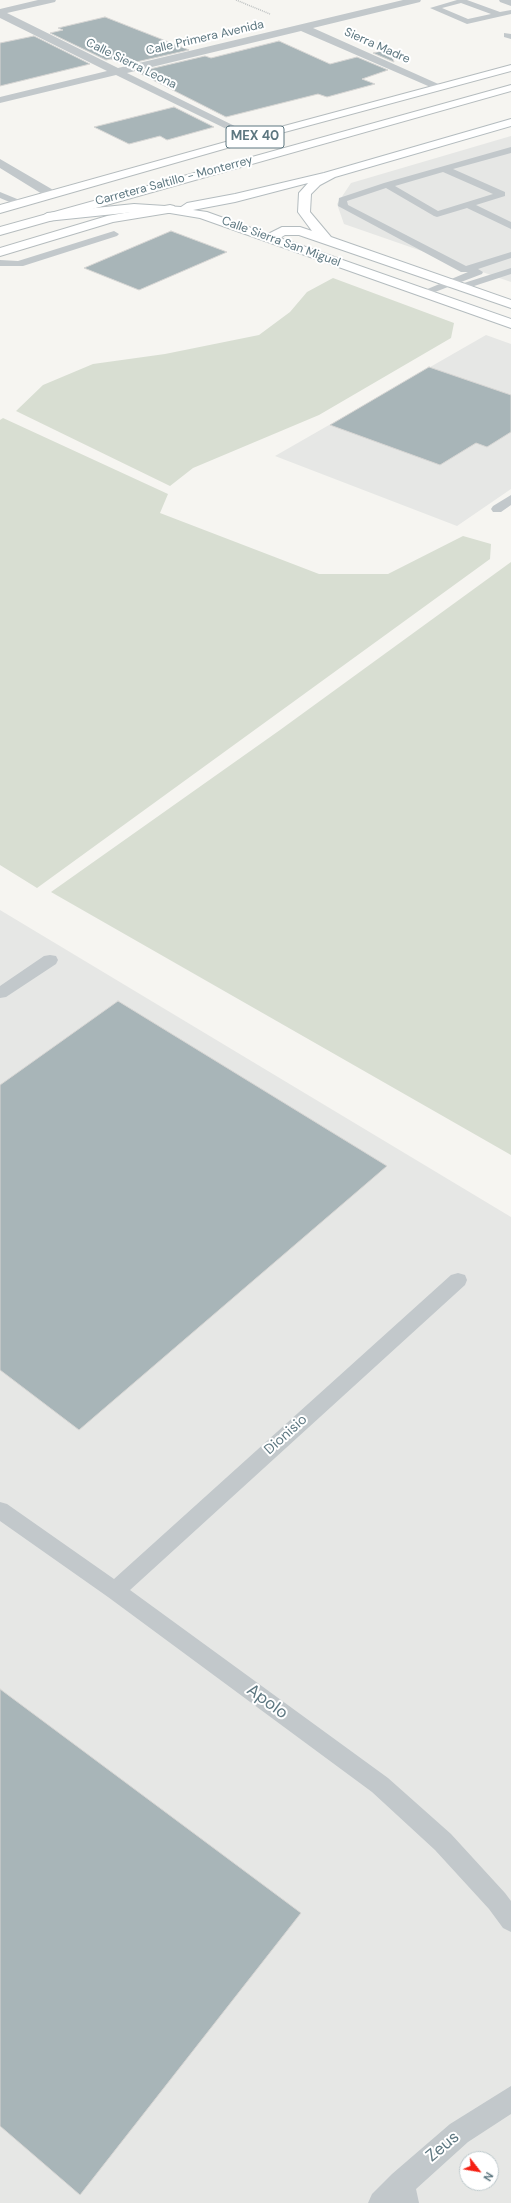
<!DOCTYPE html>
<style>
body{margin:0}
#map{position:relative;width:511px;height:2203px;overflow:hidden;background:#f6f5f1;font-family:"DM Sans",sans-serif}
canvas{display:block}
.north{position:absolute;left:459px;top:2151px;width:40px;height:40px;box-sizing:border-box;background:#fff;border:1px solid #bec9cc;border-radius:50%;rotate:121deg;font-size:11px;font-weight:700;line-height:16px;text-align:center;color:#5d7780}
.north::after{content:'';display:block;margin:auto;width:14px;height:18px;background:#f51f12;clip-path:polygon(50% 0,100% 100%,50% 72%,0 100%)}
</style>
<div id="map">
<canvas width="511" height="2203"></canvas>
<div class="north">N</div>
</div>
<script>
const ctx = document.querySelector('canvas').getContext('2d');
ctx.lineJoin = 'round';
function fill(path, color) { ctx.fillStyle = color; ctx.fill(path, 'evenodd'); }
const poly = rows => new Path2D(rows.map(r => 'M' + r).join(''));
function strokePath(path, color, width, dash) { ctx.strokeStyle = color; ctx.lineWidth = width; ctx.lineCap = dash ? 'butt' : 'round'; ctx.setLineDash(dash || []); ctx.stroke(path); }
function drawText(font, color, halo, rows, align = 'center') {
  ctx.font = font + ' "DM Sans",sans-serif'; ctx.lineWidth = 4; ctx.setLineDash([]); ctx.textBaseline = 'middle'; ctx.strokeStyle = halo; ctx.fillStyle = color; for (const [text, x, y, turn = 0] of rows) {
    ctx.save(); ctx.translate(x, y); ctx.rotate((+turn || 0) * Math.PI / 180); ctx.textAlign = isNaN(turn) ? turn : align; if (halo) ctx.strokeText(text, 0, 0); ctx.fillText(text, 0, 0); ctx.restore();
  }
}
fill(poly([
 [511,136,511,282,344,224,337,204,351,183],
 [486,335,511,344,511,489,457,526,275,456],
 [0,910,511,1217,511,2203,0,2203],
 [467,2159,491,2159,491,2183,467,2183]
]), '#e6e7e5');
fill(poly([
 [333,278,454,323,451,338,319,415,193,468,170,486,16,411,43,385,93,364,165,354,259,335,290,312,307,292],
 [3,418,168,494,160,513,319,574,388,574,463,536,491,544,490,559,37,888,0,865,0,420],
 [511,562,511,1155,51,892,280,730]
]), '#d8ded2');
const building = poly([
 [105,17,189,50,123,65,111,59,106,60,50,33,63,30,58,28,105,17],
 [34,36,90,64,0,86,0,43,34,36],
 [279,41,330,64,357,57,388,70,362,79,375,84,327,97,318,94,226,117,137,72,205,56,211,58,279,41],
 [390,49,394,62,373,53,390,49],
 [174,107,214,127,167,140,160,136,129,144,94,127,174,107],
 [171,231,227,252,139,290,84,268,171,231],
 [429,367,511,395,511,432,487,447,476,443,440,465,330,425,429,367],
 [118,1001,387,1166,79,1430,0,1370,0,1085,118,1001],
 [0,1689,301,1913,80,2195,0,2126,0,1689]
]);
fill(building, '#a8b5b8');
strokePath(building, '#d7d6d4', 1);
const secondary = poly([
 [511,119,511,126,335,177,320,185,311,194,310,212,331,237,511,300,511,308,299,235,285,235,280,238,511,319,511,328,200,218,170,213,134,212,47,221,41,217,47,213,134,204,181,207,187,203,235,194,324,173,511,119],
 [308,183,299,193,298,212,312,231,300,227,282,227,268,234,207,212,193,210,235,202,308,183]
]);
const primary = poly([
 [511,65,511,71,255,140,0,213,0,205,247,136,511,65],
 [511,85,511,91,0,235,0,227,511,85],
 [170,205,174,206,176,209,174,212,113,222,0,256,0,248,107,216,170,205]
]);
strokePath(secondary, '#b4bcbf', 2);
strokePath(primary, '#b5bcbe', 2);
strokePath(poly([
 [236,0,270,14]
]), '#bcc0c1', 1.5, [1, 1]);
fill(poly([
 [457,0,467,0,500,12,511,10,511,14,467,24,430,8,457,0],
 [461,3,491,14,468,19,442,8,461,3],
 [504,33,511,34,511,39,504,37,504,33],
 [511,147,511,153,453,169,505,192,505,196,476,205,511,222,511,229,467,208,437,217,434,216,386,188,347,201,348,205,466,266,511,252,511,258,478,269,483,272,482,274,427,295,423,296,418,293,468,272,461,272,338,206,339,198,384,183,511,147],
 [443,172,493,194,438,211,395,186,443,172],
 [0,192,22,201,24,203,19,206,0,198,0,192],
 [114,231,119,234,117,236,23,266,0,266,0,260,18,261,114,231],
 [511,268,511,274,468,288,463,285,464,283,511,268],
 [511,495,511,505,501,512,493,512,491,509,493,506,511,495],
 [50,955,56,956,58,960,56,964,6,997,0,998,0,986,44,956,50,955],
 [458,1273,465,1275,467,1280,465,1285,130,1590,388,1778,451,1834,505,1893,511,1901,511,1932,503,1928,489,1909,435,1850,372,1792,108,1597,0,1521,0,1502,7,1504,114,1579,451,1275,458,1273],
 [511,2086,511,2114,468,2142,416,2189,419,2203,368,2203,372,2194,392,2174,450,2124,511,2086]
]), '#c2c8cb');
fill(poly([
 [38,0,56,0,55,2,7,13,118,68,403,0,421,0,420,2,313,28,445,87,439,90,435,89,301,31,127,73,255,136,257,138,255,140,251,141,116,75,0,103,0,97,107,71,0,18,0,9,38,0],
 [499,0,511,0,511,6,500,2,499,0],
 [0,159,55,191,57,194,55,197,47,197,0,168,0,159]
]), '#c2c8cb');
fill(secondary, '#fff');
fill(primary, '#fff');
drawText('12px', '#5d7780', '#fff', [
 ["Calle Primera Avenida",205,38,-13],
 ["Sierra Madre",377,46,24],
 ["Calle Sierra Leona",131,64,26],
 ["Carretera Saltillo - Monterrey",174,181,-15],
 ["Calle Sierra San Miguel",281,242,20]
]);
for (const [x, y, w] of [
 [255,137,58]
]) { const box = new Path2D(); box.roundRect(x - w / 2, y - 11, w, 22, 3); ctx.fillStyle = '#fff'; ctx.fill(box); strokePath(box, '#5d7780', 1); }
drawText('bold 13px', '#5d7780', null, [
 ["MEX 40",255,137]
]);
drawText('14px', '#5d7780', '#fff', [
 ["Dionisio",286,1435,-42]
]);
drawText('17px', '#5d7780', '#fff', [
 ["Apolo",267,1702,36],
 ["Zeus",443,2147,-40]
]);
</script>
